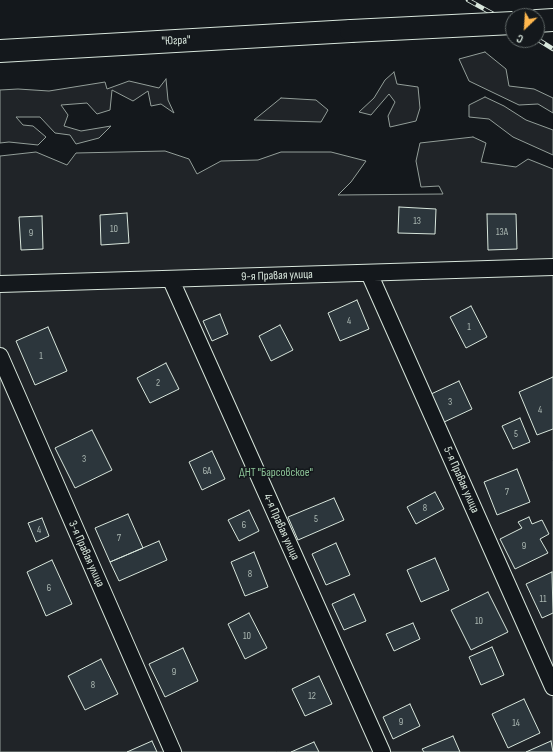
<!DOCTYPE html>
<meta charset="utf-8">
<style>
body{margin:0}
#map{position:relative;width:553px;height:752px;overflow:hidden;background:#14181c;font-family:"Sofia Sans Condensed",sans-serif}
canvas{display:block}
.north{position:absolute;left:505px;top:8px;width:40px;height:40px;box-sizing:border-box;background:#14181c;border:1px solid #626a69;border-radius:50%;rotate:205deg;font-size:11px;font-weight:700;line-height:16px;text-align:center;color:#d8e6dc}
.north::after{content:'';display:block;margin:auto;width:14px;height:18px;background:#ffb74d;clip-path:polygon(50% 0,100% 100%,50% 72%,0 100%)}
</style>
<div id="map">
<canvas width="553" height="752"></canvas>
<div class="north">С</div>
</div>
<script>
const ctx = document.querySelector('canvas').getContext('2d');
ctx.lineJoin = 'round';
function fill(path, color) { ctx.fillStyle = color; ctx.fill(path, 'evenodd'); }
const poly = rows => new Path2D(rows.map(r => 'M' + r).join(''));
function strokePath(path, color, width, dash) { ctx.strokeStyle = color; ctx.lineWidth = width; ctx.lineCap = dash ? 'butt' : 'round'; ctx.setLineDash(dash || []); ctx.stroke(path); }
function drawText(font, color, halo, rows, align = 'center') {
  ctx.font = font + ' "Sofia Sans Condensed",sans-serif'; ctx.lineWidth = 3; ctx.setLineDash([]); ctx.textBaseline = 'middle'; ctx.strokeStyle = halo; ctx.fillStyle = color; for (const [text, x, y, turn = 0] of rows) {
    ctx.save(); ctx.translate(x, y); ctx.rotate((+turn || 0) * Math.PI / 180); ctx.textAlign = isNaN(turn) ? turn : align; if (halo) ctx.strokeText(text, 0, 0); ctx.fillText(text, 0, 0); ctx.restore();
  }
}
const green = poly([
 [485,52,506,69,509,86,534,89,553,98,553,113,538,104,519,105,469,81,459,59,485,52],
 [394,72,397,84,418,87,420,108,416,121,390,127,388,116,395,102,389,94,371,115,359,112,374,98,385,80,394,72],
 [166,79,168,100,174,113,161,104,151,106,148,91,133,101,112,90,110,110,97,114,87,103,61,105,68,115,64,126,81,131,111,126,99,138,76,144,70,135,55,133,40,117,16,117,23,125,33,126,46,137,38,145,9,142,0,143,0,90,18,89,49,91,105,82,107,89,129,81,159,88,166,79],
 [485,97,504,106,526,120,553,130,553,155,513,137,489,119,469,117,469,105,485,97],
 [281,98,316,100,328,110,321,122,254,120,281,98],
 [473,137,486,143,481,162,516,167,528,159,553,169,553,752,0,752,0,156,36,152,67,165,76,153,165,151,189,159,197,174,221,161,258,160,281,152,331,152,366,161,351,182,338,195,443,194,439,186,421,187,416,161,420,143,473,137]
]);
fill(green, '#202428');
strokePath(green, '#939e99', 1);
const building = poly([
 [399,207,436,209,435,234,398,233,399,207],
 [127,213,129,243,101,245,100,215,127,213],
 [487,214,516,214,517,249,488,250,487,214],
 [42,216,43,249,21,250,19,217,42,216],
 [357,300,369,329,340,341,328,313,357,300],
 [471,306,487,337,466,348,450,317,471,306],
 [220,314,228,334,212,341,203,321,220,314],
 [280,325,293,350,271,361,259,336,280,325],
 [48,327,67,371,35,385,16,341,48,327],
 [166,363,179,389,150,403,137,378,166,363],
 [553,377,553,429,537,435,519,392,553,377],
 [459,381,472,409,442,423,429,395,459,381],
 [520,418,530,442,513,449,502,426,520,418],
 [92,430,112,470,75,488,55,448,92,430],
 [212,451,225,479,202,490,189,462,212,451],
 [517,469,530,502,497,515,484,482,517,469],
 [435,492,444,509,416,524,407,507,435,492],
 [334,498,344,520,298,540,288,517,334,498],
 [249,510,259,531,239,541,228,520,249,510],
 [128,514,143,548,110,562,95,528,128,514],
 [529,517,532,524,542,520,549,534,540,539,548,553,515,569,500,539,522,528,518,522,529,517],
 [42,518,49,536,36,542,28,523,42,518],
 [159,541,167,560,119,581,110,562,159,541],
 [336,543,350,575,326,585,312,554,336,543],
 [254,552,268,587,245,596,231,562,254,552],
 [435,558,449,590,421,602,407,570,435,558],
 [52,560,72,604,46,616,27,572,52,560],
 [552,572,553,613,542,618,526,584,552,572],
 [488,592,508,632,471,650,451,610,488,592],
 [354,594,366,621,344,630,332,604,354,594],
 [249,613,267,648,245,659,228,624,249,613],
 [413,623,420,639,394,651,386,634,413,623],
 [492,647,504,675,481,685,469,657,492,647],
 [183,648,198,681,165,697,149,664,183,648],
 [101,659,118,694,85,710,68,676,101,659],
 [319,676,332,704,305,716,292,689,319,676],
 [524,699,540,733,508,748,492,714,524,699],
 [410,704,420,726,393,739,383,717,410,704],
 [453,736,460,752,424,752,422,749,453,736],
 [152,741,157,752,127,752,152,741],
 [551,741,553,752,526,752,551,741],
 [314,742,319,752,291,752,314,742]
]);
fill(building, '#2c363c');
strokePath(building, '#d8e6dc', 1);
const minor = poly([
 [369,273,553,687],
 [171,280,382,752],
 [0,284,553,267],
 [0,356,173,752]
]);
const trunk = poly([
 [537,21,553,20],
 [0,51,351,31]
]);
strokePath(minor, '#d8e6dc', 18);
strokePath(trunk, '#d8e6dc', 24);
strokePath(minor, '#14181c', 16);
strokePath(trunk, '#14181c', 22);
const rail = poly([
 [468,0,513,25],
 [537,39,553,49]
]);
strokePath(rail, '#d8e6dc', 4.5);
strokePath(rail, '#14181c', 3, [9]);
const trunkBridge = poly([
 [351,31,513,23]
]);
strokePath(trunkBridge, '#d8e6dc', 24, []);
strokePath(trunkBridge, '#14181c', 22);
drawText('10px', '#adbab4', null, [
 ["13",417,221],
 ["10",114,229],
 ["13А",502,232],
 ["9",31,233],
 ["4",349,321],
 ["1",469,327],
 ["1",41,356],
 ["2",158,383],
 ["3",450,402],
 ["4",540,410],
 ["5",516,434],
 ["3",84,459],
 ["6А",207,471],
 ["7",507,492],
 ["8",425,508],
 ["5",316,519],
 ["6",244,525],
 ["4",39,530],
 ["7",119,538],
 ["9",524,546],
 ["8",250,574],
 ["6",49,588],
 ["11",543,599],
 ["10",479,621],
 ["10",247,636],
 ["9",174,672],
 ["8",93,685],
 ["12",312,696],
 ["9",401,722],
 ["14",516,723]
]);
drawText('12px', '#d8e6dc', '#14181c', [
 ["\"Югра\"",176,41,-3],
 ["9-я Правая улица",277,276,-2],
 ["5-я Правая улица",461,480,66],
 ["4-я Правая улица",281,527,66],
 ["3-я Правая улица",86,554,66]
]);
drawText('12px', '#8ac095', '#14181c', [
 ["ДНТ \"Барсовское\"",276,473]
]);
</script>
